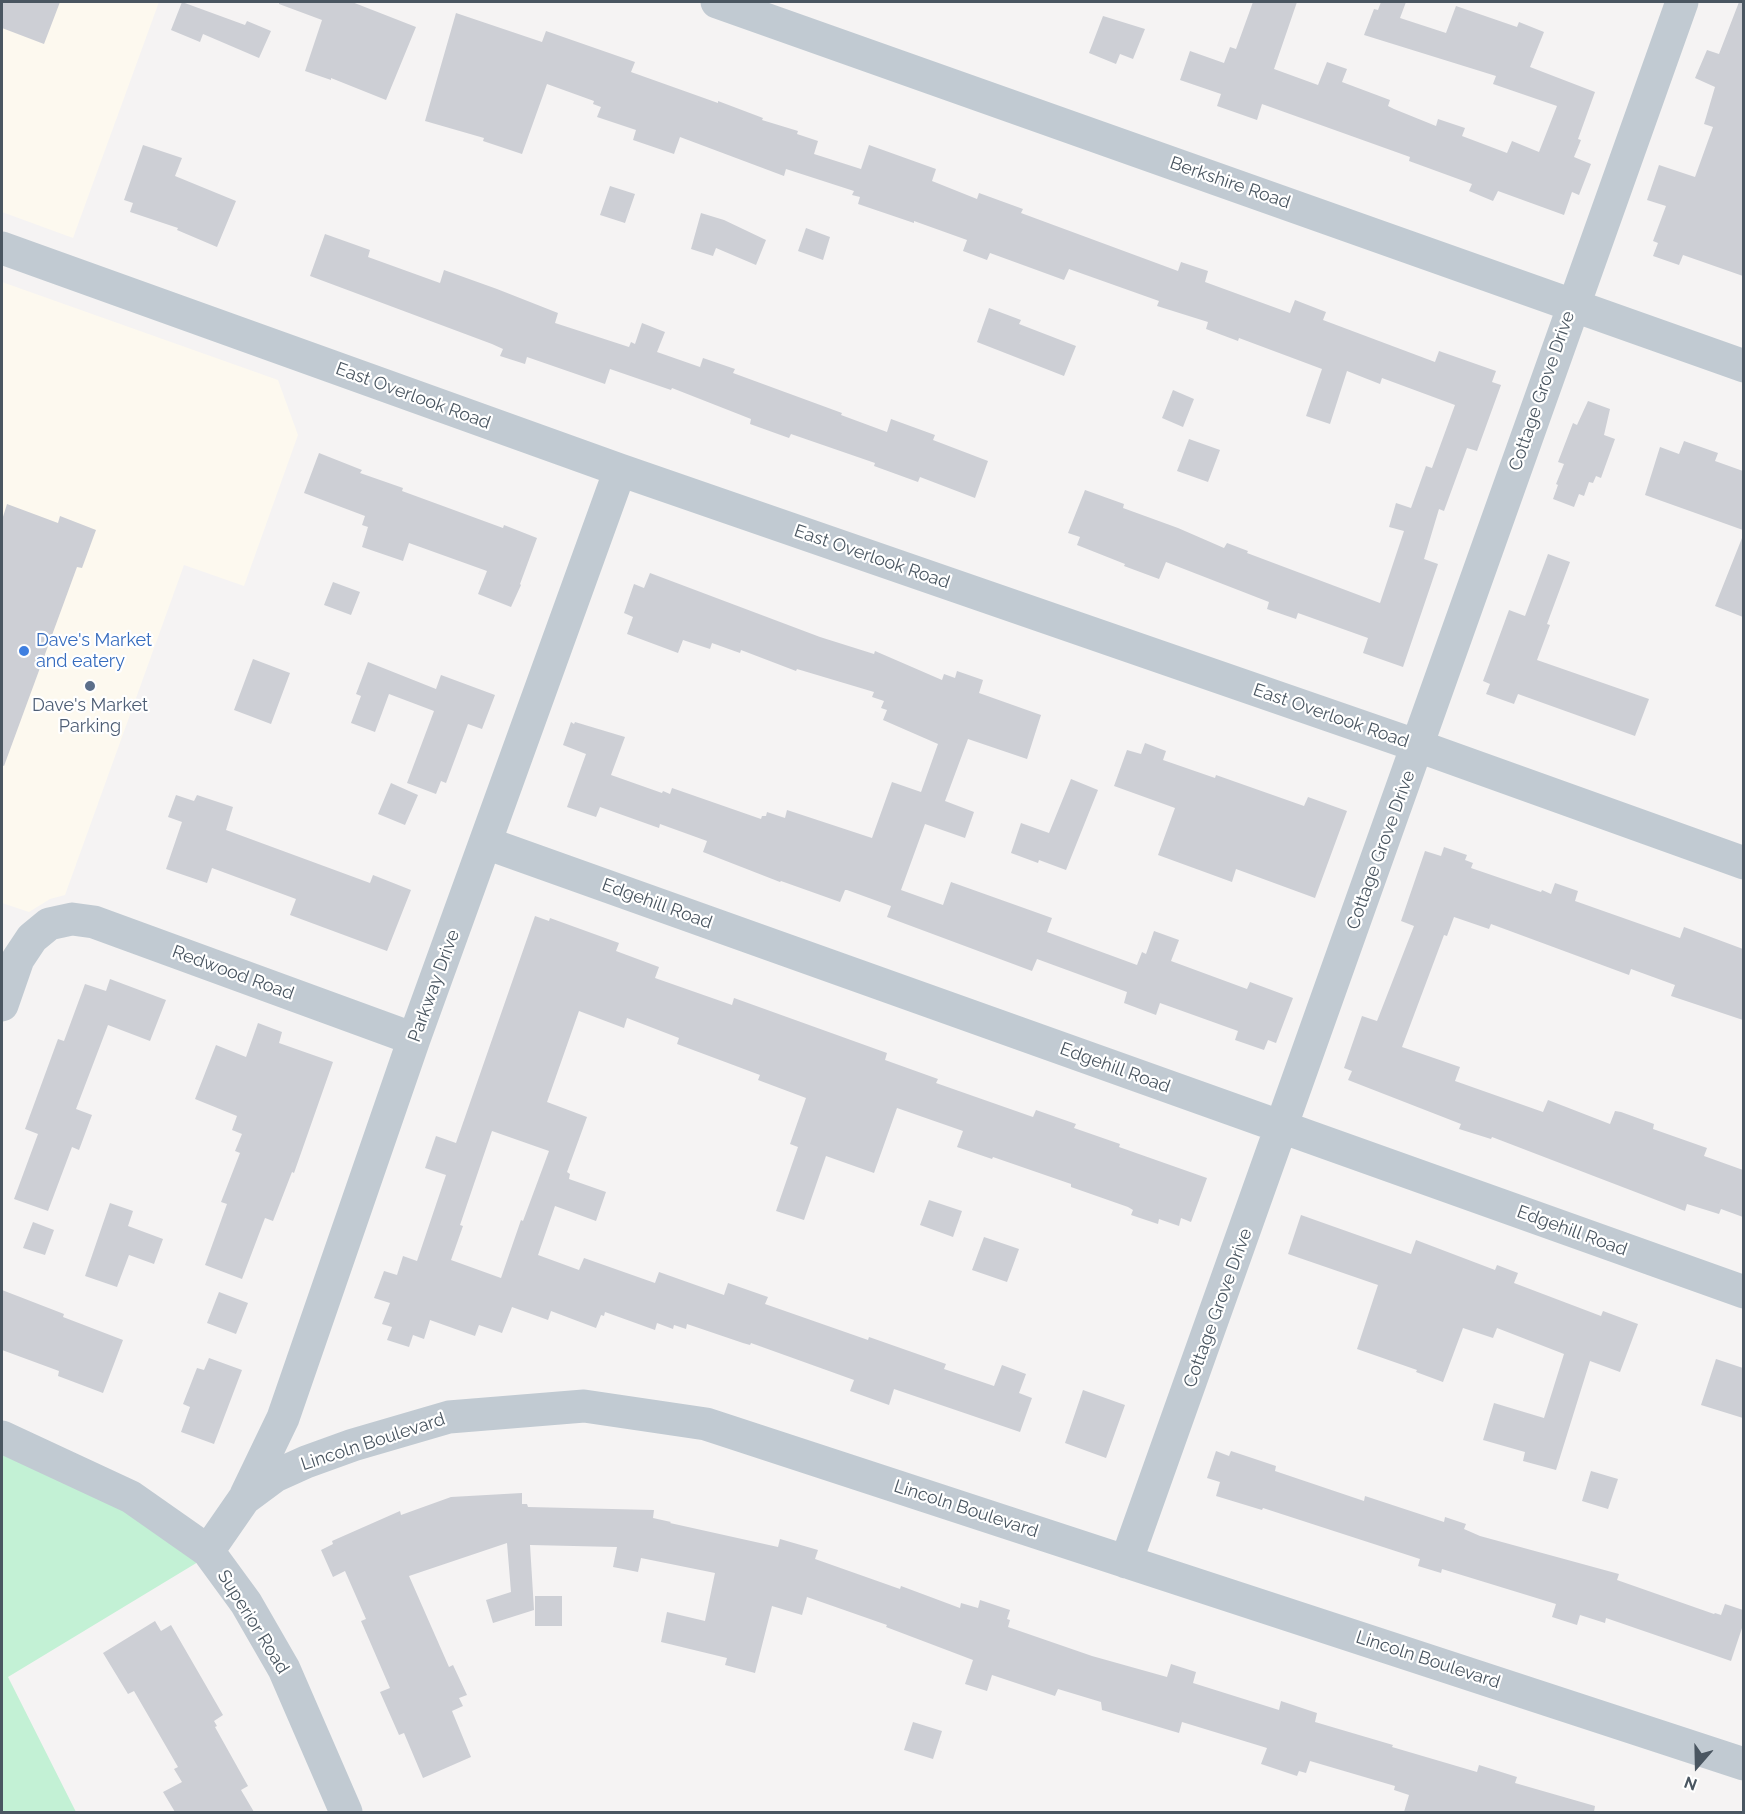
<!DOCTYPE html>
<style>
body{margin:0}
#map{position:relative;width:1745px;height:1814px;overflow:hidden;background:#f5f3f3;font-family:Raleway,sans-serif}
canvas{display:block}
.frame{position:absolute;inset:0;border:3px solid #4a5661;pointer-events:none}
.north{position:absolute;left:1667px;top:1736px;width:60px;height:60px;-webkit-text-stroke:4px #fff;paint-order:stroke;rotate:200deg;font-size:16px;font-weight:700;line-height:24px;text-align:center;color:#4a5661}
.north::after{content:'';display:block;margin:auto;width:21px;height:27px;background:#4a5661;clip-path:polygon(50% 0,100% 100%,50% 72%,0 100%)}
</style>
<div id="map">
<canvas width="1745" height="1814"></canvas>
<div class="frame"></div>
<div class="north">N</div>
</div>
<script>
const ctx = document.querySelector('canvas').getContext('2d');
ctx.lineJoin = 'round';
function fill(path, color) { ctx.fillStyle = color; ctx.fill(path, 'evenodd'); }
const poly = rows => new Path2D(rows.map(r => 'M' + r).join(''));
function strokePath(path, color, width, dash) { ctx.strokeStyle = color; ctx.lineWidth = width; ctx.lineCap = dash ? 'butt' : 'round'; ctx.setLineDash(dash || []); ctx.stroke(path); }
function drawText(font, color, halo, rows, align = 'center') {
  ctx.font = font + ' Raleway,sans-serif'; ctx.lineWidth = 4.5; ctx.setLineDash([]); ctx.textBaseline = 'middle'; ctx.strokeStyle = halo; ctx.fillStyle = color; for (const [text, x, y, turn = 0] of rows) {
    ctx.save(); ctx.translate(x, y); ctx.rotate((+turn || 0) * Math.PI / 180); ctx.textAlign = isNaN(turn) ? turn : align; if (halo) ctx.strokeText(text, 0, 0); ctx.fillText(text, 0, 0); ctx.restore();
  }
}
fill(poly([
 [2,2,159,2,73,238,2,212],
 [2,282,278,380,298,435,244,586,184,565,65,895,50,899,29,912,2,903]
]), '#fdf9ef');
fill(poly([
 [2,1451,129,1511,198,1562,8,1677,76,1812,2,1812]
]), '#c3f1d5');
fill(poly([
 [2,2,60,2,44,44,2,28],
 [182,2,245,25,247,21,271,31,259,58,203,34,200,42,171,30],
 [279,2,352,2,416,27,386,100,331,78,331,80,305,71,322,20,279,4],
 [1253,2,1297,2,1274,69,1318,85,1327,62,1347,69,1342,82,1390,100,1388,106,1394,109,1436,126,1438,119,1465,128,1462,136,1507,153,1512,141,1539,152,1557,106,1493,84,1496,76,1364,35,1374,9,1378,10,1381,2,1406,2,1400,18,1446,33,1456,6,1517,27,1519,22,1544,32,1530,67,1595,92,1578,139,1581,140,1574,157,1591,164,1579,195,1572,192,1564,215,1498,191,1493,201,1469,191,1472,184,1409,161,1410,157,1262,104,1257,120,1217,106,1221,94,1180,80,1190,51,1224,63,1230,47,1236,49],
 [1739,2,1743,2,1743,276,1683,255,1679,265,1653,256,1658,243,1653,241,1666,206,1647,200,1659,165,1695,177,1713,127,1704,124,1715,87,1695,78,1707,50,1719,54],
 [456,13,542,42,546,31,635,62,631,72,718,103,718,101,763,118,762,120,798,131,797,134,818,141,814,154,861,169,869,145,936,169,932,181,977,199,979,193,1023,209,1021,213,1178,271,1181,262,1208,271,1205,282,1290,313,1295,300,1326,312,1323,320,1435,362,1439,351,1496,371,1492,382,1501,385,1477,451,1467,448,1444,511,1439,509,1424,559,1438,564,1403,667,1363,653,1368,638,1298,613,1296,619,1267,609,1269,602,1166,562,1159,579,1124,566,1125,564,1077,545,1080,537,1068,533,1085,490,1124,504,1123,508,1178,528,1224,548,1227,543,1248,551,1247,553,1380,603,1404,531,1389,527,1396,503,1411,508,1426,466,1432,468,1455,405,1382,378,1380,384,1347,371,1330,424,1306,416,1322,369,1239,338,1238,341,1206,329,1208,322,1157,306,1159,301,1069,269,1064,280,990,253,987,260,963,251,967,240,914,221,914,223,858,204,860,197,852,195,854,191,786,169,784,176,680,137,674,154,633,140,636,130,597,117,601,107,593,104,594,101,547,84,522,154,483,141,484,138,425,121],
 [1103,16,1145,29,1133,59,1120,54,1116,64,1089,53],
 [143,145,182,158,175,176,236,201,217,247,177,230,178,228,130,212,133,203,124,200],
 [610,186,635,194,625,223,600,215],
 [701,213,724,220,766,240,756,265,716,248,713,256,691,249],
 [806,228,830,237,823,260,798,251],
 [325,234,370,250,368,257,440,283,444,270,497,289,558,313,555,323,629,347,631,342,635,344,642,323,665,332,657,352,700,367,703,358,735,369,733,373,842,413,841,415,887,432,891,419,935,435,933,440,988,461,975,498,920,477,918,482,874,466,875,463,791,434,789,438,750,424,751,419,672,388,671,390,610,369,605,384,527,357,525,364,500,356,503,349,492,344,310,276],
 [989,308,1021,320,1019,324,1076,346,1064,376,977,342],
 [1173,390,1194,399,1183,427,1162,418],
 [1588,401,1610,409,1604,435,1615,439,1601,478,1596,476,1593,483,1589,482,1584,496,1579,494,1574,507,1553,499,1558,485,1556,484,1564,464,1558,462,1573,423,1577,425],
 [1189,439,1220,450,1208,482,1177,471],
 [1684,441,1718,453,1715,461,1743,471,1743,530,1645,495,1660,447,1679,454],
 [319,453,362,470,360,473,403,488,402,491,503,528,504,525,537,538,520,584,521,585,511,607,478,594,487,571,409,543,403,561,362,547,368,527,362,525,365,516,304,493],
 [7,504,58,523,60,516,96,530,82,568,77,567,4,766,2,765,2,520],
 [1742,538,1743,538,1743,617,1715,606],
 [1548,554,1570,562,1547,624,1550,625,1537,660,1649,699,1635,736,1518,694,1514,704,1486,694,1490,684,1483,681,1509,610,1525,616],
 [650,573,820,637,874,654,875,651,942,680,944,674,955,678,957,671,983,680,979,693,1041,715,1027,759,968,739,945,801,974,812,965,838,925,824,901,890,943,905,951,882,1052,918,1047,932,1137,965,1142,952,1146,954,1154,931,1179,940,1171,961,1247,989,1250,982,1293,998,1276,1043,1268,1040,1264,1050,1235,1040,1238,1031,1160,1003,1156,1015,1124,1003,1127,992,1037,959,1032,971,887,917,891,906,847,890,845,890,840,902,781,881,780,882,703,852,707,841,660,824,659,828,600,807,596,817,567,807,586,754,563,745,571,722,574,724,575,722,625,737,611,775,662,793,663,791,670,794,672,788,761,819,762,816,766,816,767,812,785,818,787,810,872,838,892,782,921,792,938,744,883,720,887,710,881,708,884,701,872,697,874,692,797,669,796,671,741,650,740,653,712,643,710,649,683,640,678,653,627,634,633,617,624,613,634,584,644,588],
 [333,582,360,592,351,615,324,605],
 [253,659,290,673,271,724,234,710],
 [368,662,436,689,441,675,495,695,482,729,468,724,446,783,441,781,436,794,407,783,434,711,389,694,375,732,351,723,361,696,356,694],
 [1145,743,1166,751,1163,760,1215,778,1216,775,1304,806,1308,797,1347,811,1315,898,1236,869,1232,882,1158,855,1175,808,1114,786,1127,750,1141,754],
 [1071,779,1098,790,1066,870,1039,860,1038,863,1011,853,1021,823,1049,833],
 [391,783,418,795,405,825,378,814],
 [176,795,194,801,197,795,233,807,226,830,370,883,373,875,411,890,387,951,290,915,296,899,212,868,207,883,166,869,182,822,168,817],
 [1444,847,1467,855,1465,860,1473,863,1471,868,1541,892,1542,890,1551,894,1555,883,1578,891,1575,901,1680,938,1684,927,1743,949,1743,1020,1671,996,1675,985,1631,969,1629,975,1491,924,1489,929,1454,917,1447,936,1444,935,1402,1047,1460,1067,1455,1081,1543,1112,1548,1100,1610,1124,1615,1111,1621,1112,1654,1124,1653,1129,1707,1148,1704,1156,1743,1170,1743,1217,1721,1209,1719,1214,1687,1204,1685,1211,1492,1137,1491,1139,1459,1129,1461,1124,1348,1080,1352,1071,1344,1068,1362,1016,1377,1021,1414,926,1401,921,1425,851,1441,856],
 [535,916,549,921,550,918,619,943,616,951,659,967,655,978,732,1005,734,998,887,1053,885,1060,938,1079,936,1083,1033,1117,1036,1110,1076,1124,1074,1128,1120,1144,1119,1147,1207,1178,1191,1222,1181,1218,1179,1226,1159,1219,1158,1224,1131,1215,1133,1210,1128,1207,1071,1187,1071,1184,993,1157,992,1159,957,1147,963,1131,897,1108,874,1173,826,1156,804,1220,776,1211,798,1147,790,1144,806,1098,758,1080,760,1075,677,1044,679,1038,627,1018,624,1028,579,1011,547,1102,587,1117,567,1172,570,1174,569,1179,606,1192,596,1221,555,1206,538,1255,579,1270,584,1258,655,1283,659,1272,724,1295,728,1283,768,1297,765,1304,868,1340,869,1337,946,1364,944,1369,994,1386,1002,1365,1026,1374,1019,1393,1032,1398,1020,1432,894,1389,889,1405,850,1391,854,1380,751,1343,750,1345,743,1343,687,1324,686,1329,674,1325,673,1329,657,1323,655,1330,605,1312,604,1316,601,1315,596,1328,551,1311,548,1320,512,1307,502,1333,479,1325,475,1336,430,1320,424,1339,413,1335,409,1347,387,1340,392,1327,382,1324,390,1303,374,1298,384,1271,397,1275,403,1256,417,1261,446,1175,425,1168,436,1136,456,1143],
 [492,1131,549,1151,523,1221,521,1220,501,1278,451,1260,463,1226,460,1225],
 [110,979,166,1000,150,1041,108,1025,76,1109,92,1115,79,1150,72,1147,48,1211,14,1199,38,1134,25,1129,58,1039,64,1041,85,984,106,991],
 [258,1023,282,1032,279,1043,333,1062,294,1173,292,1172,273,1221,265,1218,242,1279,205,1265,227,1204,221,1202,240,1153,235,1151,242,1134,232,1130,237,1116,195,1099,216,1045,246,1057],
 [929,1200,962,1211,953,1237,920,1225],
 [110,1203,133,1211,128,1226,163,1239,154,1264,129,1255,117,1287,85,1276],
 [1301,1215,1411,1254,1416,1240,1495,1270,1497,1265,1518,1273,1514,1283,1601,1316,1603,1311,1638,1324,1620,1372,1590,1361,1556,1470,1523,1461,1525,1452,1483,1440,1494,1403,1544,1418,1564,1354,1497,1328,1493,1338,1463,1328,1443,1382,1416,1372,1417,1370,1357,1349,1378,1285,1288,1254],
 [33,1222,54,1230,45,1255,23,1248],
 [984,1237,1019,1249,1007,1282,972,1270],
 [2,1290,64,1314,63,1317,123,1340,103,1393,58,1376,59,1371,2,1350],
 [219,1292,248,1303,236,1334,207,1323],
 [209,1358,242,1370,214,1444,181,1432,190,1407,183,1404,197,1368,204,1370],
 [1716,1359,1743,1368,1743,1418,1701,1405],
 [1083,1390,1125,1405,1106,1458,1065,1443],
 [1216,1451,1229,1456,1231,1451,1276,1466,1275,1471,1364,1501,1365,1496,1444,1522,1445,1517,1466,1524,1464,1529,1480,1536,1619,1574,1617,1580,1714,1614,1715,1613,1721,1615,1725,1604,1743,1610,1743,1625,1731,1661,1606,1618,1605,1623,1580,1615,1577,1625,1552,1617,1556,1604,1442,1569,1441,1573,1418,1566,1420,1559,1263,1508,1262,1510,1216,1496,1220,1482,1207,1478],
 [1591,1471,1618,1479,1608,1509,1582,1501],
 [522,1493,522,1504,527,1504,528,1507,654,1510,653,1518,671,1522,670,1523,778,1547,780,1539,818,1550,815,1559,900,1589,901,1586,960,1608,961,1603,978,1608,980,1600,1010,1610,1007,1619,1010,1620,1008,1627,1092,1656,1167,1677,1171,1664,1196,1672,1193,1683,1279,1710,1281,1701,1317,1713,1315,1722,1393,1745,1392,1747,1477,1772,1479,1765,1517,1777,1515,1783,1595,1806,1594,1812,1404,1812,1409,1795,1394,1790,1395,1786,1310,1761,1306,1773,1299,1771,1297,1776,1261,1764,1267,1748,1182,1722,1179,1733,1102,1710,1101,1702,1058,1689,1055,1696,992,1675,987,1691,965,1684,973,1660,886,1627,887,1625,807,1597,802,1615,772,1606,755,1673,725,1665,727,1658,661,1642,667,1612,705,1621,715,1573,641,1558,638,1572,613,1567,617,1547,530,1545,534,1610,493,1623,486,1600,511,1592,507,1543,409,1576,449,1667,453,1665,467,1695,459,1698,463,1706,452,1711,471,1757,423,1778,404,1733,399,1735,380,1692,390,1688,361,1621,366,1619,345,1571,333,1577,321,1550,333,1544,332,1541,400,1511,401,1515,451,1497],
 [535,1596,562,1596,562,1626,535,1626],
 [155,1621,161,1631,171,1625,223,1715,214,1721,217,1726,215,1727,248,1786,241,1790,254,1812,175,1812,163,1792,182,1782,174,1769,178,1767,134,1691,128,1694,103,1653],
 [913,1722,942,1731,933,1759,904,1750]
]), '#cdcfd5');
strokePath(poly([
 [717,2,1744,366],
 [2,248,620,470,1418,746,1744,863],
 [486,843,1744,1292],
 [2,1005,18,959,32,938,49,924,72,919,94,922,414,1039],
 [2,1437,131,1497,208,1551,246,1603,284,1669,346,1812],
 [246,1495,283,1418,414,1039,620,470],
 [208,1551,244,1499,275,1476,306,1462,353,1445,449,1417,584,1406,706,1424,1744,1764],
 [1126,1562,1682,2]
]), '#c1cad2', 33);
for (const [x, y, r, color] of [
 [24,651,6,"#3f7fe0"],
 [90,686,6,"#5c6f8a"]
]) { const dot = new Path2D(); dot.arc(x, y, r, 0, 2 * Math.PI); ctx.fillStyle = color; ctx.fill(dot); strokePath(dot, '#fff', 2); }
drawText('18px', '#4a5661', '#fff', [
 ["Berkshire Road",1230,183,19],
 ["Cottage Grove Drive",1542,391,-71],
 ["East Overlook Road",413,396,20],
 ["East Overlook Road",872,557,19],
 ["East Overlook Road",1331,716,19],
 ["Cottage Grove Drive",1381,850,-70],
 ["Edgehill Road",657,904,20],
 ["Redwood Road",233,973,20],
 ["Parkway Drive",434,986,-70],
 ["Edgehill Road",1115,1068,20],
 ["Edgehill Road",1572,1231,20],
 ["Cottage Grove Drive",1218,1308,-70],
 ["Lincoln Boulevard",373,1442,-18],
 ["Lincoln Boulevard",966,1509,18],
 ["Superior Road",253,1622,58],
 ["Lincoln Boulevard",1428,1660,18]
]);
drawText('18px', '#366cbe', '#fff', [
 ["Dave's Market",36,641],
 ["and eatery",36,662]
], 'left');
drawText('18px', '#4e5e75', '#fff', [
 ["Dave's Market",90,706],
 ["Parking",90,727]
]);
</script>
